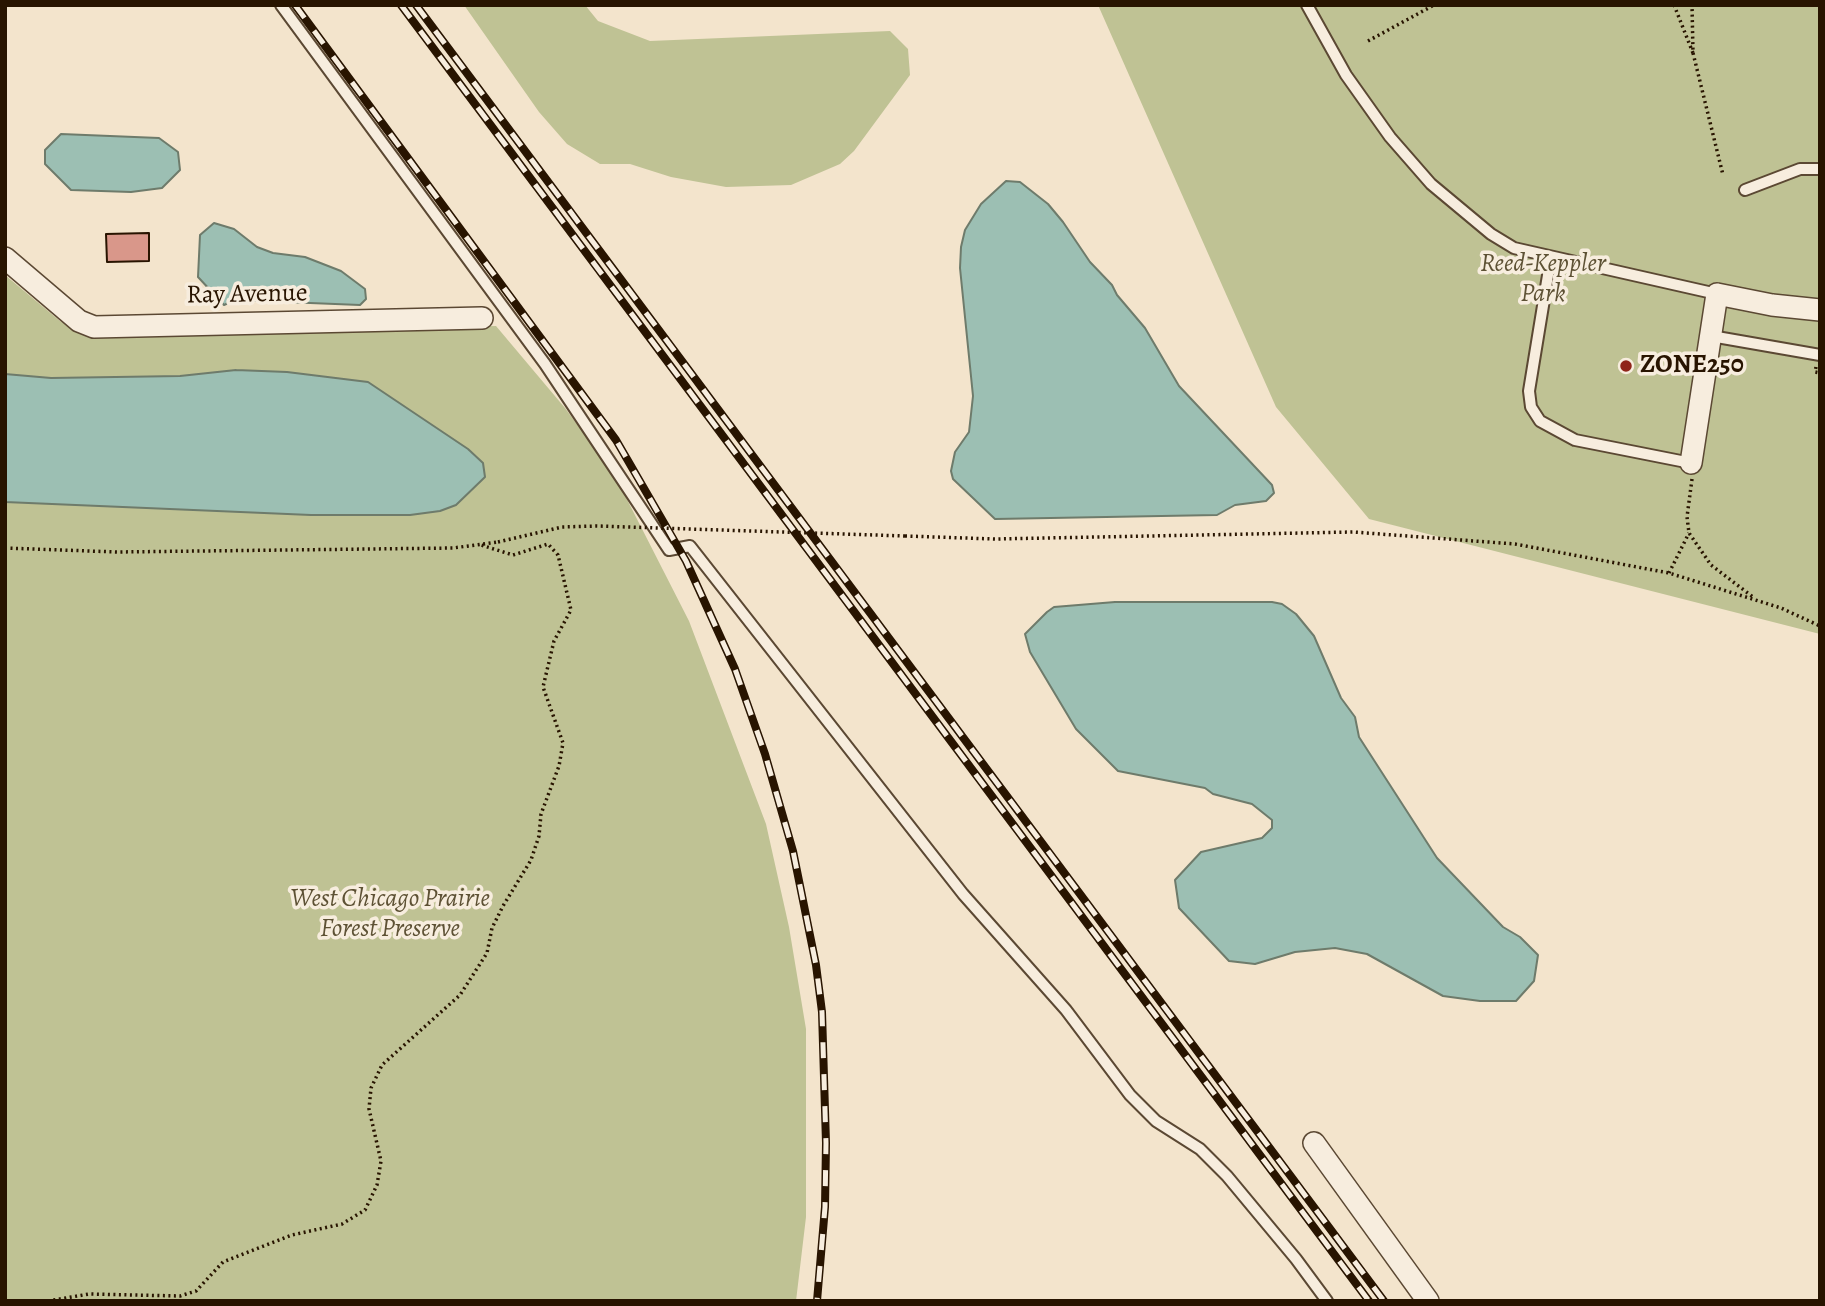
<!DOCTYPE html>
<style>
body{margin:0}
#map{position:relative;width:1825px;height:1306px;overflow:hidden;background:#f3e4cc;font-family:Alegreya,serif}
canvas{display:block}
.frame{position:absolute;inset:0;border:7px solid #281400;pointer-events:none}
</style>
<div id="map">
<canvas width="1825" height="1306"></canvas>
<div class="frame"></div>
</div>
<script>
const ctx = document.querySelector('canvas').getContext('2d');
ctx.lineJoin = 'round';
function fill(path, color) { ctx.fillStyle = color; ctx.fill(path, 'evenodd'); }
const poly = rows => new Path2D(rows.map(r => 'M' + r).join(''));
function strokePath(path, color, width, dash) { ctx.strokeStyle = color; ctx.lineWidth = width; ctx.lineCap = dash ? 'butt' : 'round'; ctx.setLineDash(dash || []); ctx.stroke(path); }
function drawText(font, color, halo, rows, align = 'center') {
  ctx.font = font + ' Alegreya,serif'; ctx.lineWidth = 7; ctx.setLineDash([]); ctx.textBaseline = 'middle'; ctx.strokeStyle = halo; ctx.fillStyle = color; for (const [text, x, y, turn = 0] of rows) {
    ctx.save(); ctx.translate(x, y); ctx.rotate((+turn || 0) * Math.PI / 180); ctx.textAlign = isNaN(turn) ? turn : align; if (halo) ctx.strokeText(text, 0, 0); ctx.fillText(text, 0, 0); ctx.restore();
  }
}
fill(poly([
 [464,5,585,5,598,21,650,41,890,31,908,49,910,75,854,151,840,164,791,185,726,187,671,177,630,164,600,164,567,144,539,112],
 [1098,5,1820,5,1820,634,1369,519,1276,407],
 [5,275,60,321,77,332,100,335,496,326,565,408,614,474,689,621,766,824,789,927,806,1029,806,1217,796,1301,5,1301]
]), '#bfc294');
const water = poly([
 [61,134,159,138,178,152,180,170,162,188,131,192,71,190,45,164,45,150,61,134],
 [1006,181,1020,182,1048,204,1063,222,1090,262,1112,285,1117,295,1145,328,1179,386,1272,485,1274,493,1266,501,1235,505,1217,515,995,519,953,479,951,471,955,452,969,432,973,396,960,268,961,247,965,230,981,204,1006,181],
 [214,223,234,229,257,247,273,253,305,257,341,271,365,289,366,299,360,305,235,300,224,305,198,277,200,235,214,223],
 [236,370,287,372,368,382,468,449,483,463,485,477,456,505,440,511,410,515,311,515,5,502,5,374,51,378,180,376,236,370],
 [1115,602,1272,602,1282,604,1296,614,1314,636,1341,698,1355,717,1359,737,1437,858,1503,927,1520,937,1538,955,1534,981,1516,1001,1480,1001,1443,996,1367,954,1335,948,1295,952,1255,964,1229,961,1179,908,1175,880,1201,852,1262,838,1272,828,1272,820,1252,804,1213,794,1205,788,1118,771,1076,729,1030,652,1025,634,1047,612,1054,607,1115,602]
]);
fill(water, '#9cbfb3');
strokePath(water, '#6e7b6b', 2);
const building = poly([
 [149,233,149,261,107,262,106,234,149,233]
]);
fill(building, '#d9978a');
strokePath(building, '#281400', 2);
const service = poly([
 [281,5,545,364,669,550,690,546,963,894,1066,1010,1130,1095,1156,1121,1200,1149,1227,1176,1296,1259,1327,1301],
 [1307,5,1346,75,1390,137,1431,184,1491,234,1514,248,1717,294],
 [1745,190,1800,169,1820,169],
 [1551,257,1529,391,1531,407,1540,421,1575,440,1691,463],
 [1711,336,1820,355]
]);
const minor = poly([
 [5,258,79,321,94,327,482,318],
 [1691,463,1717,294,1772,305,1820,310],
 [1314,1143,1428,1301]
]);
strokePath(service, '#5b4833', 14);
strokePath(minor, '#5b4833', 24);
strokePath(poly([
 [1674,5,1693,53,1692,5],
 [1368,41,1434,5],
 [1693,53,1723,175],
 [1816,367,1815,372,1820,373],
 [1692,479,1687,517,1689,533,1711,565,1753,597],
 [905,536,995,539,1353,532,1515,544,1669,573,1781,608,1820,626],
 [5,548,117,552,453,548,498,542],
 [1669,573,1689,533],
 [48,1301,89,1294,180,1296,196,1291,223,1262,292,1235,342,1224,365,1210,377,1185,381,1161,369,1109,371,1088,382,1065,460,995,487,953,492,928,503,906,531,860,539,836,541,814,559,766,563,743,543,687,554,641,571,610,558,555,548,544,513,555,481,545]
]), '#281400', 3.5, [2, 3.5]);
strokePath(service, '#f7edde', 10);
strokePath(minor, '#f7edde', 21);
const rail = poly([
 [295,5,616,440,686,561,735,669,765,754,793,851,816,965,822,1012,826,1143,825,1207,817,1301],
 [401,5,1369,1301],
 [416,5,1384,1301]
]);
strokePath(rail, '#281400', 8);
strokePath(rail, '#f7edde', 5, [16]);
strokePath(poly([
 [498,542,562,527,597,526,905,536]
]), '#281400', 3.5, [2, 3.5]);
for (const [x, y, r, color] of [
 [1626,366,7,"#8f2418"]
]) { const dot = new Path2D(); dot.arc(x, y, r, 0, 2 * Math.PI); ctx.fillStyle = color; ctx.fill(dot); strokePath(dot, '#f7edde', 2.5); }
drawText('italic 26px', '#5d5134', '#f7edde', [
 ["Reed-Keppler",1543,265],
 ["Park",1543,295],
 ["West Chicago Prairie",390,900],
 ["Forest Preserve",390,930]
]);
drawText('26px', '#281400', '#f7edde', [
 ["Ray Avenue",247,295,-1]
]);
drawText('bold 26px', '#281400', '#f7edde', [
 ["ZONE250",1640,366]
], 'left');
</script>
